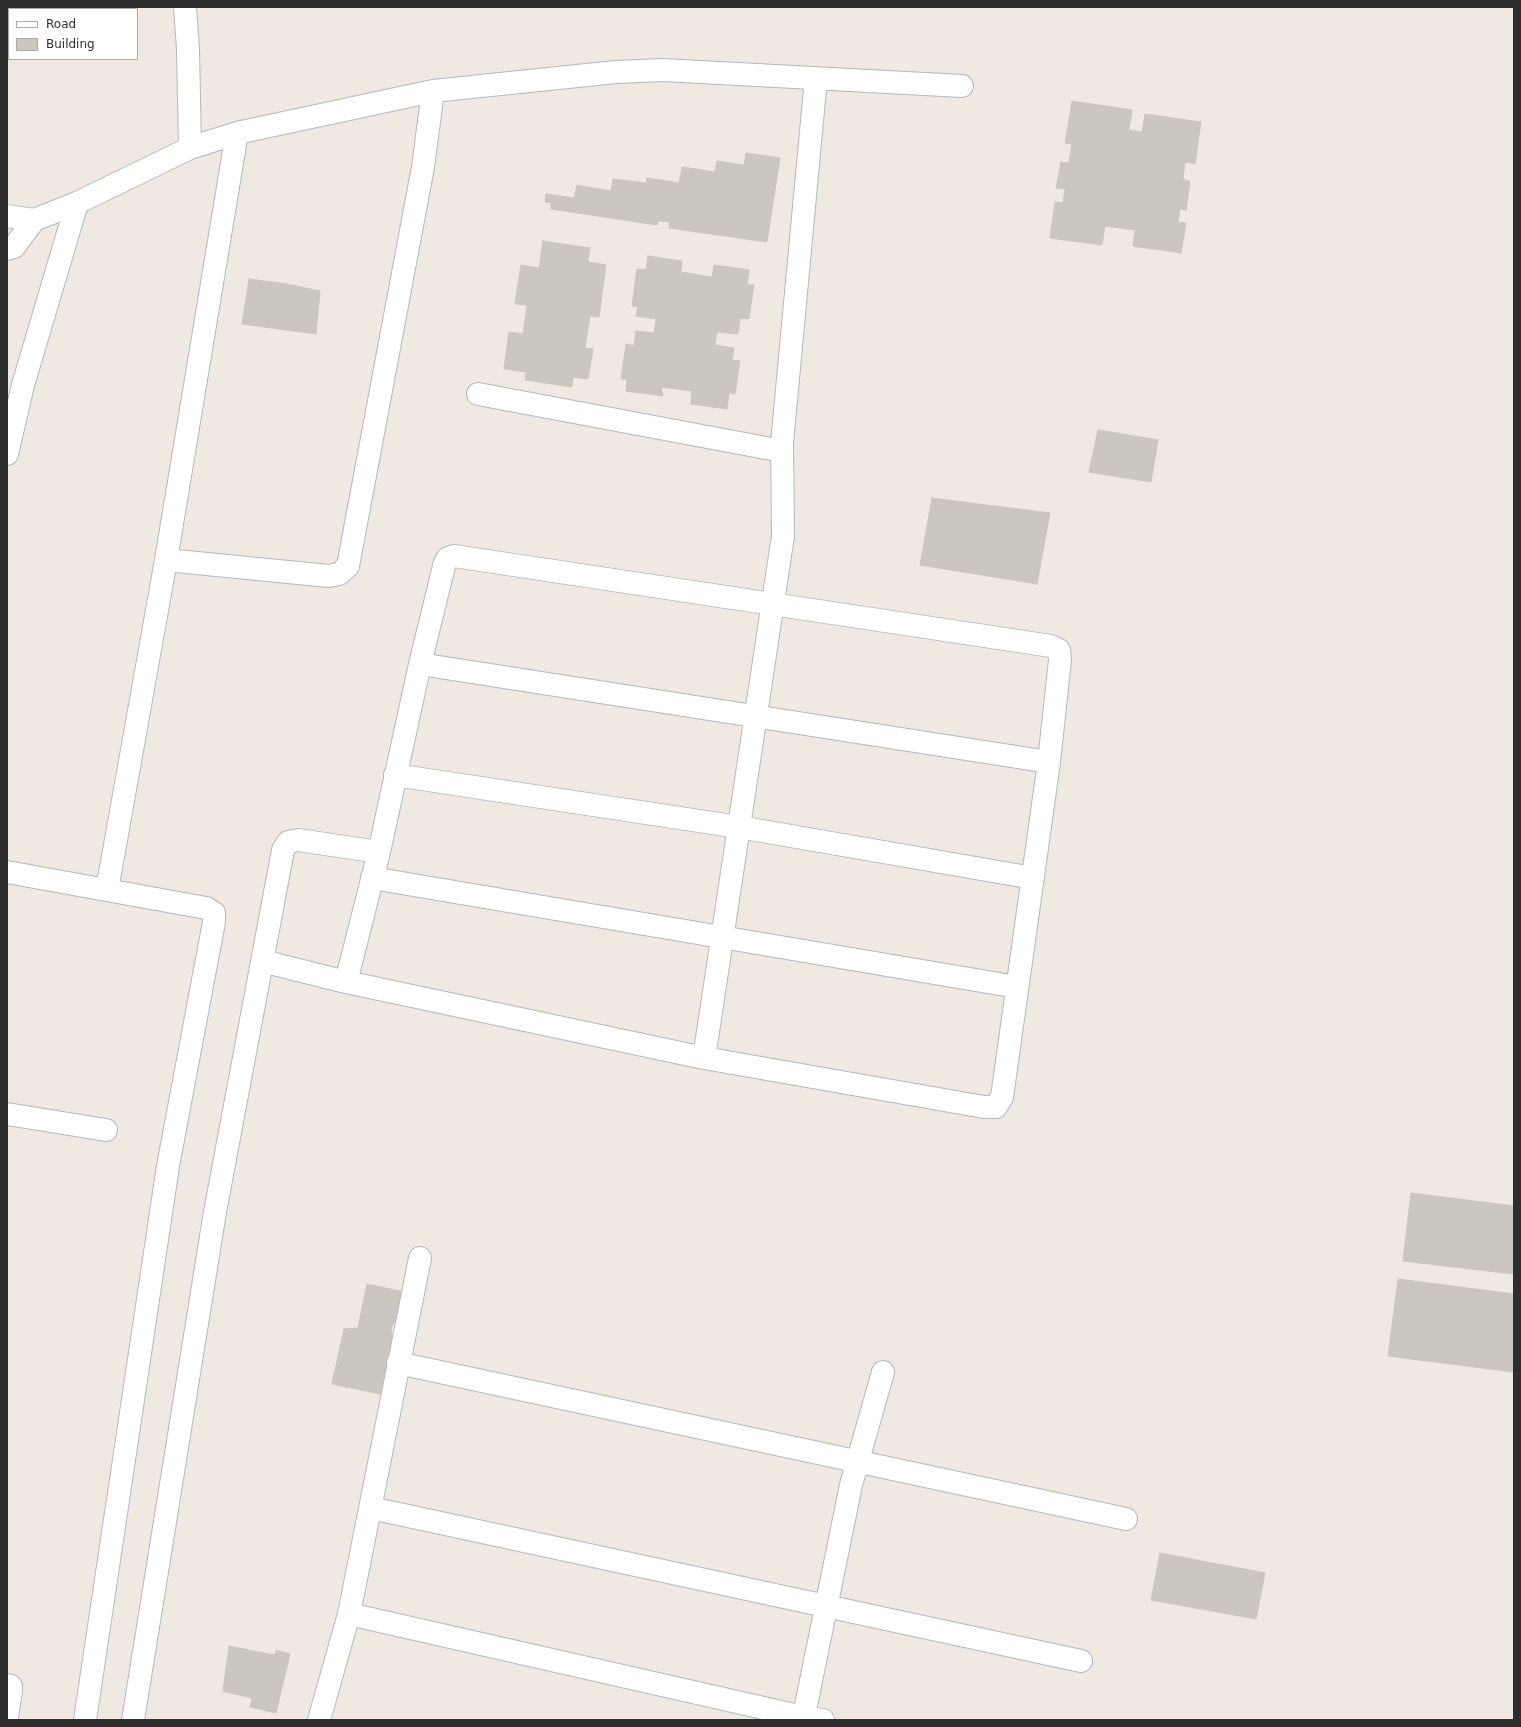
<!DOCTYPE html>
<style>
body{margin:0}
#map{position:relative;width:1521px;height:1727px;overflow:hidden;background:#efe9e1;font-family:"DejaVu Sans",sans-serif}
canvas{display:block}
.frame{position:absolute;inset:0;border:8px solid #2e2e2e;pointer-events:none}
.legend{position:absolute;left:8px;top:8px;width:130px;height:52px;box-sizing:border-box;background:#fff;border:1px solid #ababab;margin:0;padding:5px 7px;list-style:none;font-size:12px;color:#2e2e2e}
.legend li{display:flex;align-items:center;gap:8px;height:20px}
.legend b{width:20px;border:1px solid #ababab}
</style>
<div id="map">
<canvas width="1521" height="1727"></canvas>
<div class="frame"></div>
<ul class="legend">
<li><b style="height:5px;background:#fff"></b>Road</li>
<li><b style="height:11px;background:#cbc7bf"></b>Building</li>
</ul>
</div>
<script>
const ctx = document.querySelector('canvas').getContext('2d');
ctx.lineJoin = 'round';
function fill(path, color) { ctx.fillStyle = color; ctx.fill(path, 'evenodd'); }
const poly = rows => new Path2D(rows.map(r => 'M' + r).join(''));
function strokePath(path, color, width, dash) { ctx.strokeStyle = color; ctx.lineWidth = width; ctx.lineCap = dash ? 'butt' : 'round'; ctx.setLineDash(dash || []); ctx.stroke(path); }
const building = poly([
 [1072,101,1132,110,1129,130,1142,132,1145,114,1201,122,1195,164,1185,162,1183,179,1190,182,1186,210,1180,209,1178,222,1186,223,1181,253,1133,246,1135,230,1105,226,1102,245,1050,238,1055,202,1063,203,1065,189,1056,188,1061,162,1069,163,1072,144,1065,143,1072,101],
 [746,153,780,158,767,242,669,228,670,222,658,221,657,225,551,209,551,203,545,202,546,194,574,198,577,185,611,191,613,179,646,183,647,178,679,183,682,167,715,172,717,161,744,165,746,153],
 [543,241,590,248,588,262,606,265,599,317,590,316,585,348,593,349,588,379,573,377,572,387,525,380,526,372,504,369,509,332,523,334,527,305,515,304,521,265,539,268,543,241],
 [648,256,682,261,681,272,712,277,714,265,749,270,747,285,754,285,749,319,740,318,738,334,717,332,715,345,734,348,732,360,740,361,735,394,729,393,727,409,691,404,692,391,661,387,663,396,626,391,627,379,621,379,626,344,634,346,636,331,654,333,656,319,636,316,638,307,632,306,637,269,646,270,648,256],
 [249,279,287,284,320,291,316,334,242,324,249,279],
 [1098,430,1158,440,1151,482,1089,472,1098,430],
 [932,498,1050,513,1037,584,920,565,932,498],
 [1411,1193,1514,1206,1514,1274,1403,1261,1411,1193],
 [1398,1279,1514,1294,1514,1372,1388,1356,1398,1279],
 [367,1284,404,1292,398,1320,393,1324,391,1329,392,1339,380,1394,332,1384,344,1329,358,1328,367,1284],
 [1160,1553,1265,1573,1256,1619,1151,1600,1160,1553],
 [229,1646,274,1655,277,1650,290,1654,276,1713,250,1707,252,1698,223,1691,229,1646]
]);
fill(building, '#cbc7bf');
strokePath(building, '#cbc5ba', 1);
const minor = poly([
 [185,7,188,49,190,148],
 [77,203,190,148,237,133,433,91,616,72,663,70,962,86],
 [7,216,34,220,77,203,23,385,7,454],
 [7,249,14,247,34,220],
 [478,394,782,451],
 [166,560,329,576,339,574,348,566,423,167,433,91],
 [420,664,1049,762],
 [395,775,739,827,1033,878],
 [7,872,206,908,214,913,214,922,168,1166,85,1720],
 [372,878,1017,987],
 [107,890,166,560,237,133],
 [262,961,346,982,704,1058,984,1107,996,1107,1002,1097,1049,762,1060,660,1059,650,1051,646,454,556,448,558,445,562,420,664,379,852,346,982],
 [704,1058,781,549,783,537,782,443,816,78],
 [7,1114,106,1130],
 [398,1363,1126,1519],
 [371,1508,1081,1661],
 [349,1614,420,1258],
 [7,1685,11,1686,11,1691,7,1717],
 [133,1720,215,1212,283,850,288,842,298,840,379,852],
 [319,1720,349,1614,803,1717,823,1720],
 [803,1720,851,1485,883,1372]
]);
strokePath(minor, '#b4b7c1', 24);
strokePath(minor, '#fff', 22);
</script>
